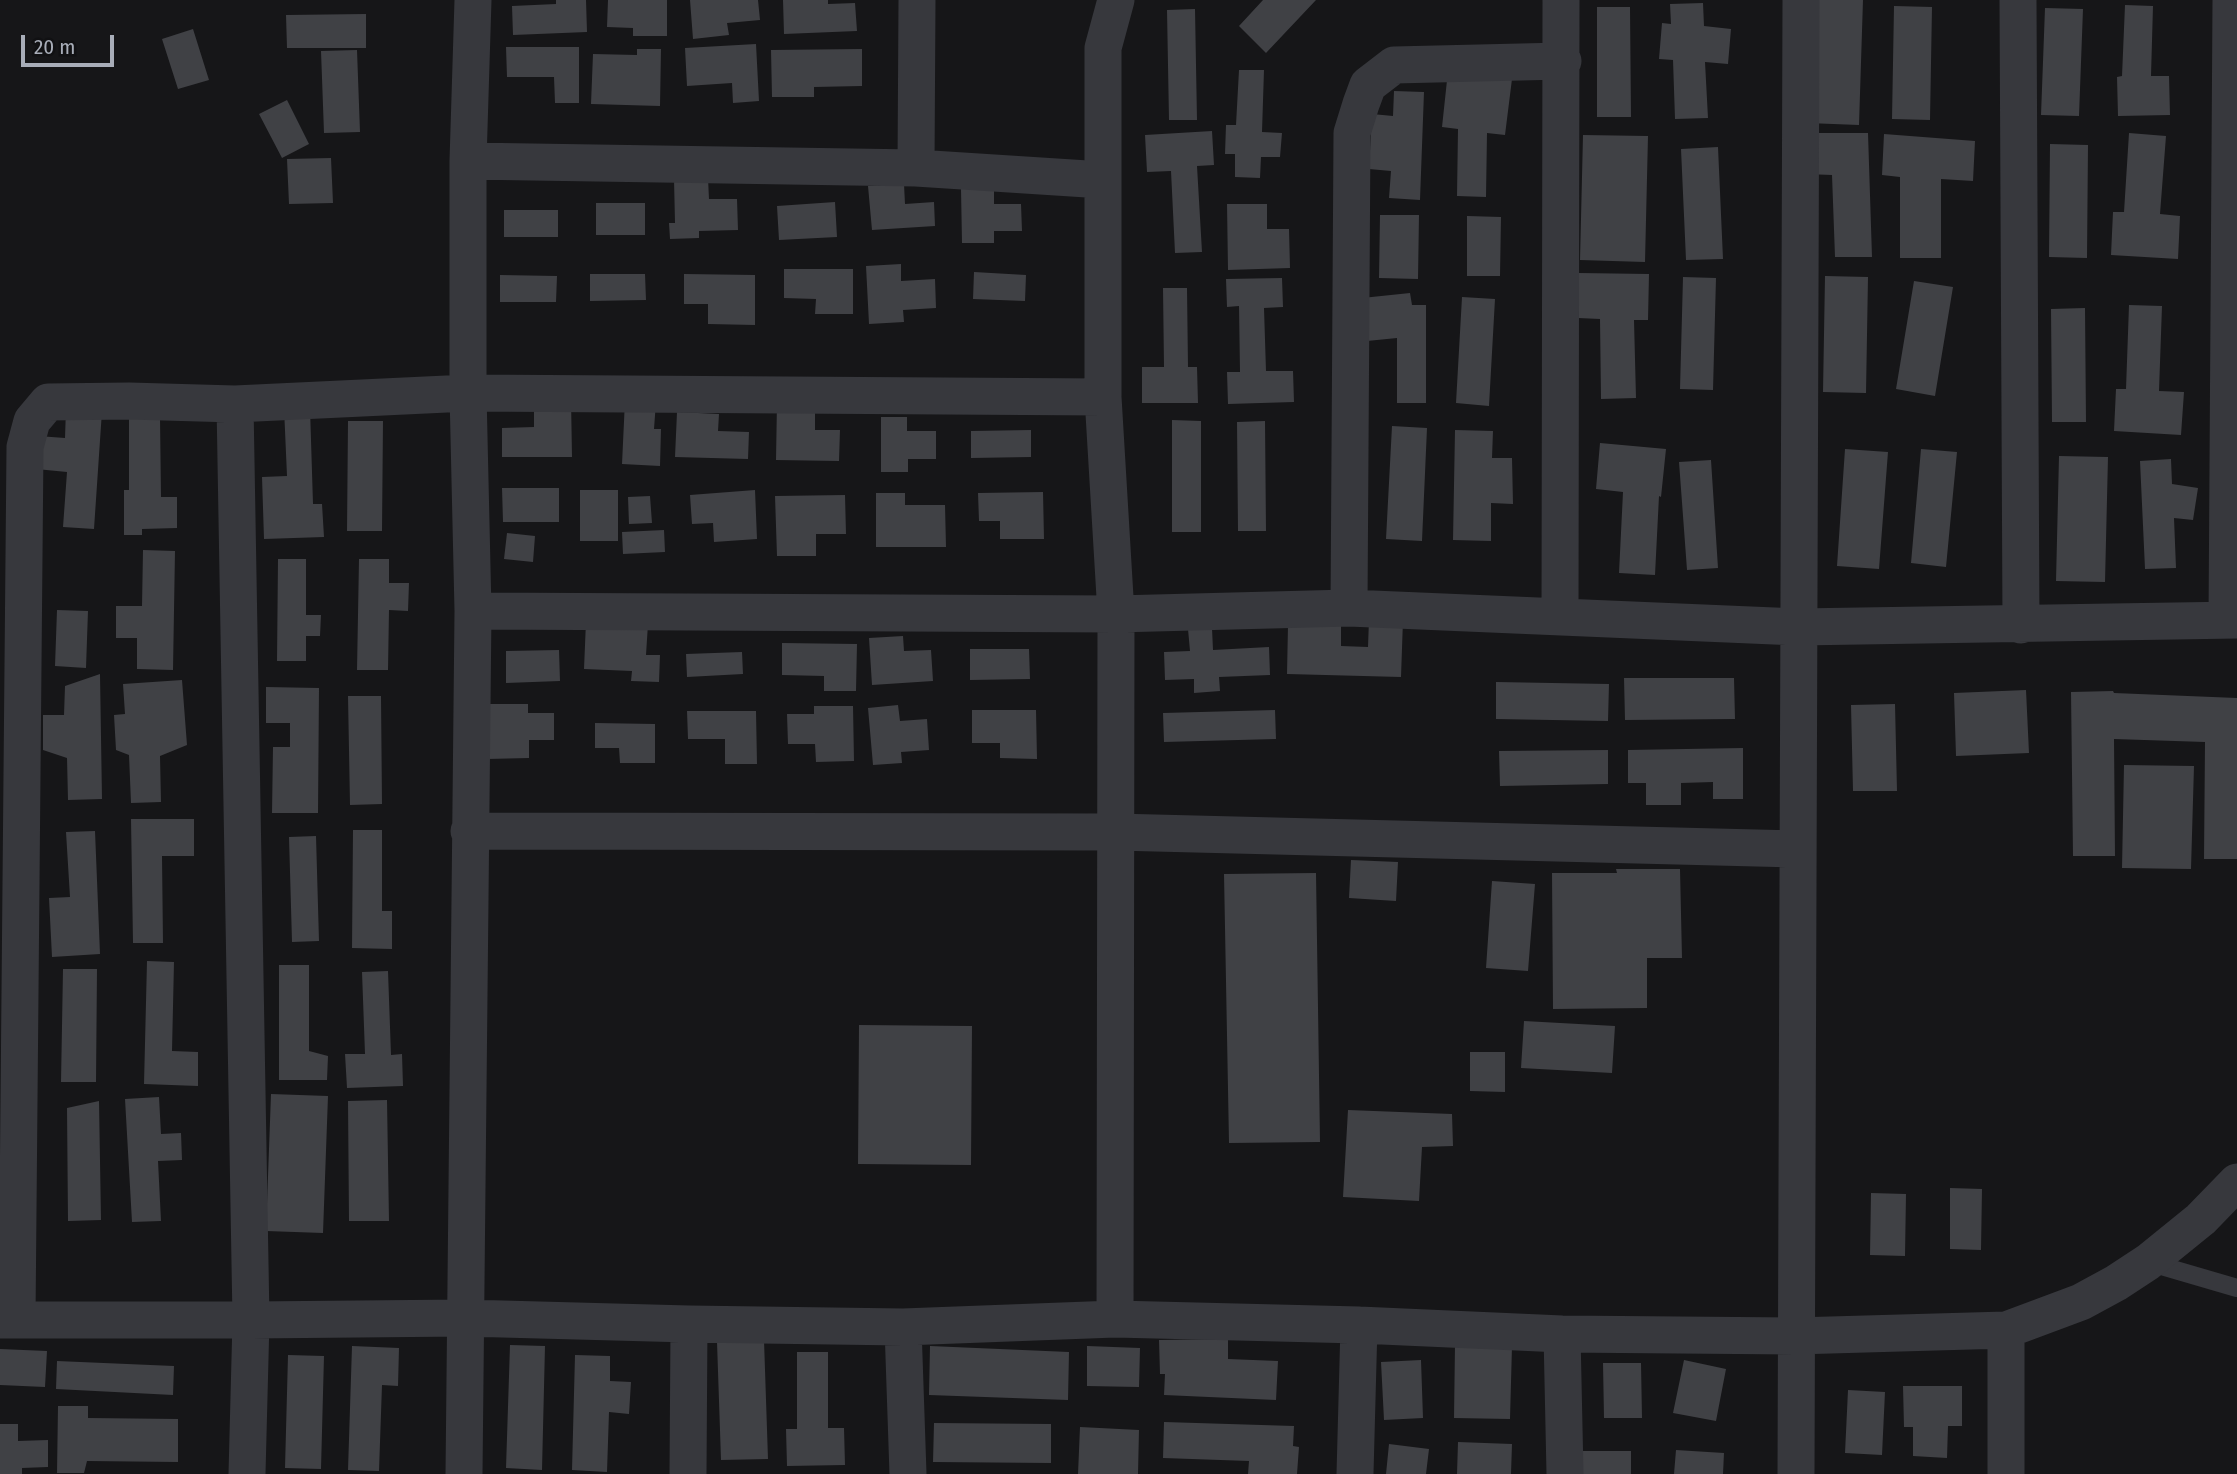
<!DOCTYPE html>
<style>
body{margin:0}
#map{position:relative;width:2237px;height:1474px;overflow:hidden;background:#161618;font-family:"Fira Sans Condensed",sans-serif}
canvas{display:block}
.scale{position:absolute;left:21px;top:35px;width:93px;height:32px;box-sizing:border-box;border:4px solid #a8adb8;border-top:0;padding-left:9px;font-size:21px;line-height:24px;white-space:nowrap;color:#a8adb8;-webkit-text-stroke:5px #111113;paint-order:stroke}
</style>
<div id="map">
<canvas width="2237" height="1474"></canvas>
<div class="scale">20 m</div>
</div>
<script>
const ctx = document.querySelector('canvas').getContext('2d');
ctx.lineJoin = 'round';
function fill(path, color) { ctx.fillStyle = color; ctx.fill(path, 'evenodd'); }
const poly = rows => new Path2D(rows.map(r => 'M' + r).join(''));
function strokePath(path, color, width, dash) { ctx.strokeStyle = color; ctx.lineWidth = width; ctx.lineCap = dash ? 'butt' : 'round'; ctx.setLineDash(dash || []); ctx.stroke(path); }
fill(poly([
 [556,0,586,0,587,32,513,35,512,6,556,4],
 [608,0,667,0,667,36,633,36,633,28,607,27],
 [690,0,758,0,760,20,727,23,729,35,693,39],
 [783,0,828,0,828,4,855,3,857,31,784,34],
 [1263,0,1316,0,1266,53,1239,26],
 [1812,0,1863,0,1859,125,1807,123],
 [1703,3,1704,26,1731,29,1728,64,1705,62,1708,118,1675,119,1673,60,1659,59,1662,23,1671,24,1670,4],
 [2125,5,2153,6,2151,76,2169,76,2170,115,2118,116,2117,77,2122,76],
 [1894,6,1932,7,1930,120,1892,119],
 [1597,7,1630,7,1631,117,1597,117],
 [2045,8,2083,9,2079,116,2041,115],
 [1195,9,1197,120,1169,120,1167,10],
 [366,14,366,48,287,48,286,15],
 [193,29,209,80,178,89,162,39],
 [756,44,759,101,733,103,732,83,687,86,685,48],
 [506,47,579,47,579,103,555,103,554,77,507,77],
 [637,49,661,49,660,106,591,104,593,54,637,55],
 [862,49,862,86,814,87,814,97,772,97,771,50],
 [357,50,360,132,324,133,321,51],
 [1239,70,1264,70,1262,132,1282,133,1280,157,1261,157,1260,178,1235,177,1235,154,1225,154,1226,125,1236,125],
 [1448,71,1512,79,1505,135,1487,133,1486,197,1457,196,1458,129,1442,127],
 [1394,91,1424,92,1420,200,1389,198,1391,171,1369,169,1372,114,1393,116],
 [287,100,309,144,282,158,259,114],
 [1212,131,1214,165,1197,166,1202,252,1175,253,1171,171,1147,172,1145,135],
 [1807,133,1868,133,1872,257,1835,257,1832,175,1805,174],
 [2129,133,2166,136,2160,214,2180,216,2178,259,2111,255,2113,212,2124,212],
 [1884,134,1975,141,1973,181,1941,179,1941,258,1900,258,1900,177,1882,175],
 [1583,135,1648,136,1645,262,1580,260],
 [2050,144,2088,145,2087,258,2049,257],
 [1718,147,1723,259,1686,260,1681,149],
 [331,158,333,203,289,204,287,159],
 [708,178,709,199,737,199,738,230,699,231,699,238,670,239,669,223,675,223,674,179],
 [904,184,905,204,934,202,935,226,872,230,868,186],
 [961,189,994,189,994,204,1021,204,1022,231,994,231,994,243,962,243],
 [835,202,837,237,779,240,777,206],
 [596,203,645,203,645,235,596,235],
 [1227,204,1267,204,1267,229,1289,229,1290,268,1228,270],
 [504,210,558,210,558,237,504,237],
 [1380,215,1419,215,1418,279,1379,278],
 [1467,216,1501,217,1500,276,1467,276],
 [901,264,901,281,935,279,936,308,903,310,904,322,869,324,866,266],
 [784,269,853,269,853,314,815,314,816,299,784,298],
 [974,272,1026,275,1025,301,973,299],
 [1579,273,1649,274,1648,320,1634,320,1636,398,1601,399,1600,319,1578,318],
 [590,274,645,274,646,300,590,301],
 [684,274,755,275,755,325,708,324,708,304,684,304],
 [500,275,557,276,556,302,500,302],
 [1825,276,1868,277,1866,393,1823,392],
 [1683,277,1716,278,1713,390,1680,389],
 [1282,278,1283,307,1264,308,1266,371,1293,371,1294,402,1228,404,1227,372,1240,372,1239,306,1227,307,1226,279],
 [1914,281,1953,287,1935,396,1896,389],
 [1163,288,1187,288,1188,367,1197,367,1198,403,1142,403,1142,367,1164,367],
 [1410,293,1412,305,1426,305,1426,403,1397,403,1397,338,1367,341,1362,298],
 [1462,297,1495,299,1489,406,1456,403],
 [2129,305,2162,306,2159,391,2184,392,2181,435,2114,431,2116,389,2126,389],
 [2085,308,2086,422,2052,422,2051,309],
 [534,398,571,398,572,457,502,457,502,428,534,427],
 [625,400,656,402,654,429,661,429,660,466,622,464],
 [777,402,815,403,815,430,840,430,839,461,776,460],
 [66,408,102,411,94,529,63,527,67,472,36,469,38,436,65,438],
 [284,408,310,408,313,504,322,504,324,537,264,539,262,477,287,476],
 [677,412,719,414,718,431,749,432,748,459,675,457],
 [129,417,160,417,161,497,177,497,177,528,142,529,142,535,124,535,124,490,129,490],
 [881,417,907,417,907,431,936,431,936,459,908,459,908,472,881,472],
 [1172,420,1201,421,1201,532,1172,532],
 [348,421,383,421,382,531,347,531],
 [1265,421,1266,531,1238,531,1237,422],
 [1392,426,1427,428,1422,541,1386,539],
 [1031,430,1031,457,971,458,971,431],
 [1455,430,1493,431,1492,458,1512,458,1513,504,1491,503,1491,541,1453,540],
 [1600,443,1666,449,1661,497,1659,496,1655,575,1619,573,1623,492,1596,489],
 [1845,449,1888,452,1879,569,1837,566],
 [1921,449,1957,452,1946,567,1911,563],
 [2059,456,2108,457,2105,582,2056,581],
 [2171,459,2172,484,2198,488,2193,520,2174,518,2176,568,2145,569,2140,461],
 [1711,460,1718,568,1687,570,1679,462],
 [502,488,559,488,559,522,503,522],
 [580,490,618,490,618,541,580,541],
 [755,490,757,539,714,542,713,523,692,524,690,495],
 [1043,492,1044,539,1000,539,1000,521,979,521,978,493],
 [876,493,905,493,905,505,945,505,946,547,876,547],
 [845,495,846,534,816,534,816,556,777,556,775,496],
 [650,496,652,523,629,524,628,497],
 [664,530,665,552,623,554,622,532],
 [507,533,535,536,533,562,504,559],
 [143,550,175,551,173,670,137,669,137,638,116,638,116,606,142,606],
 [278,559,306,559,306,615,321,615,320,636,306,636,306,661,277,661],
 [359,559,389,559,389,583,409,583,408,611,389,610,388,670,357,670],
 [57,610,88,611,86,668,55,666],
 [1369,619,1403,620,1401,677,1287,674,1288,625,1341,626,1341,646,1368,647],
 [586,621,648,624,646,655,660,655,659,682,631,681,632,671,584,669],
 [1212,628,1213,650,1269,647,1270,675,1219,677,1220,691,1194,693,1194,679,1165,680,1164,652,1190,651,1188,629],
 [903,636,904,651,931,650,933,681,872,685,869,638],
 [782,643,857,644,856,691,824,691,824,676,782,675],
 [970,649,1029,649,1030,679,970,680],
 [559,650,560,681,506,683,506,651],
 [742,652,743,674,687,677,686,654],
 [100,674,102,799,68,800,67,758,43,750,43,715,64,715,65,686],
 [1624,678,1734,678,1735,719,1625,720],
 [182,680,187,745,160,756,161,802,131,803,129,755,116,750,114,715,125,714,123,684],
 [1496,682,1609,684,1608,721,1496,719],
 [266,687,319,688,318,813,272,813,273,747,290,747,290,723,266,723],
 [2026,690,2029,753,1956,756,1954,693],
 [2113,691,2114,693,2237,698,2237,859,2204,859,2205,742,2114,739,2115,856,2073,856,2071,692],
 [348,696,381,696,382,804,350,805],
 [487,704,528,704,528,713,554,713,554,740,529,740,529,758,487,759],
 [1895,704,1897,791,1853,791,1851,705],
 [898,705,900,721,927,719,929,750,901,752,902,763,873,765,868,708],
 [814,706,853,706,854,761,816,762,815,744,788,744,787,714,814,714],
 [972,710,1036,710,1037,759,1000,758,1000,743,972,743],
 [1275,710,1276,739,1164,742,1163,713],
 [687,711,756,711,757,764,725,764,725,739,688,739],
 [595,723,655,724,655,763,620,763,619,748,595,748],
 [1743,748,1743,799,1713,799,1713,782,1681,783,1681,805,1646,805,1646,783,1628,783,1628,750],
 [1608,750,1608,784,1500,786,1499,751],
 [2124,765,2194,766,2191,869,2122,868],
 [131,819,194,819,194,856,162,856,163,943,133,943],
 [353,830,382,830,382,911,392,911,392,949,352,948],
 [95,831,100,954,52,957,49,898,70,897,66,832],
 [316,836,319,941,292,942,289,837],
 [1351,860,1398,862,1396,901,1349,898],
 [1616,869,1680,869,1682,958,1647,958,1647,1008,1553,1009,1552,873,1617,873],
 [1316,873,1320,1142,1229,1143,1224,874],
 [1492,881,1535,884,1528,971,1486,968],
 [147,961,174,962,172,1051,198,1052,198,1086,144,1084],
 [279,965,309,965,309,1051,328,1056,327,1080,279,1080],
 [63,969,97,969,96,1082,61,1082],
 [388,971,391,1055,402,1054,403,1086,347,1088,345,1054,365,1054,362,972],
 [1524,1021,1615,1026,1612,1073,1521,1068],
 [859,1025,972,1026,971,1165,858,1164],
 [1470,1052,1505,1052,1505,1092,1470,1091],
 [271,1094,328,1096,323,1233,266,1231],
 [159,1097,161,1134,181,1133,182,1160,158,1161,161,1221,132,1222,125,1099],
 [387,1100,389,1221,349,1221,348,1101],
 [99,1101,101,1220,68,1221,67,1108],
 [1348,1110,1452,1114,1453,1146,1422,1147,1419,1201,1343,1197],
 [1950,1188,1982,1189,1981,1250,1950,1249],
 [1871,1193,1906,1194,1905,1256,1870,1255],
 [1228,1339,1228,1359,1278,1361,1276,1400,1164,1395,1165,1374,1160,1374,1159,1340],
 [764,1340,768,1459,721,1460,717,1342],
 [1455,1344,1512,1346,1510,1419,1454,1418],
 [510,1345,545,1346,542,1470,506,1468],
 [352,1346,399,1348,398,1386,382,1385,379,1471,348,1470],
 [930,1346,1069,1352,1068,1400,929,1395],
 [1087,1346,1140,1348,1139,1387,1087,1386],
 [0,1349,47,1351,45,1387,0,1385],
 [797,1352,828,1352,828,1428,844,1428,845,1465,787,1466,786,1429,797,1429],
 [288,1355,324,1356,321,1469,285,1468],
 [575,1355,610,1356,610,1381,631,1382,629,1414,609,1412,607,1472,572,1470],
 [1421,1360,1423,1418,1384,1420,1381,1362],
 [1684,1360,1726,1369,1716,1421,1673,1413],
 [57,1361,174,1366,173,1395,56,1389],
 [1603,1363,1641,1363,1642,1418,1604,1418],
 [1903,1386,1962,1386,1962,1426,1948,1426,1947,1458,1913,1456,1913,1427,1904,1427],
 [1848,1390,1885,1392,1882,1455,1845,1453],
 [58,1406,88,1406,88,1418,178,1419,178,1462,87,1461,84,1473,57,1473],
 [1164,1422,1294,1426,1293,1446,1299,1447,1297,1474,1248,1474,1249,1461,1163,1458],
 [934,1423,1051,1424,1051,1463,933,1462],
 [0,1424,18,1424,18,1441,48,1440,48,1467,22,1468,22,1474,0,1474],
 [1080,1427,1139,1430,1138,1474,1078,1474],
 [1458,1442,1512,1444,1511,1474,1457,1474],
 [1389,1444,1429,1449,1426,1474,1386,1474],
 [1676,1450,1724,1453,1723,1474,1674,1474],
 [1582,1451,1631,1451,1631,1474,1582,1474]
]), '#404145');
strokePath(poly([
 [2148,1262,2237,1288]
]), '#37383d', 18);
strokePath(poly([
 [2018,0,2021,625],
 [468,161,916,168,1103,180],
 [916,168,917,0],
 [235,404,251,1320,247,1474],
 [1349,608,1352,133,1361,104,1368,85,1394,65,1563,61],
 [473,611,1116,614,1349,608,1798,627,2237,620],
 [1560,617,1561,0],
 [2227,620,2231,0],
 [469,831,1115,832,1797,849],
 [17,1319,25,447,32,421,48,402,129,401,235,404,468,393,1103,397],
 [1115,1319,1116,614,1103,397,1103,48,1116,0],
 [0,1320,251,1320,465,1318,689,1324,903,1327,1115,1319,1359,1325,1562,1334,1795,1336,2006,1330,2081,1302,2116,1283,2148,1262,2201,1219,2237,1182],
 [903,1327,908,1474],
 [2006,1330,2006,1474],
 [1562,1334,1565,1474],
 [464,1474,473,611,468,393,468,161,473,0],
 [688,1474,689,1324],
 [1355,1474,1359,1325],
 [1796,1474,1801,0]
]), '#37383d', 37);
</script>
